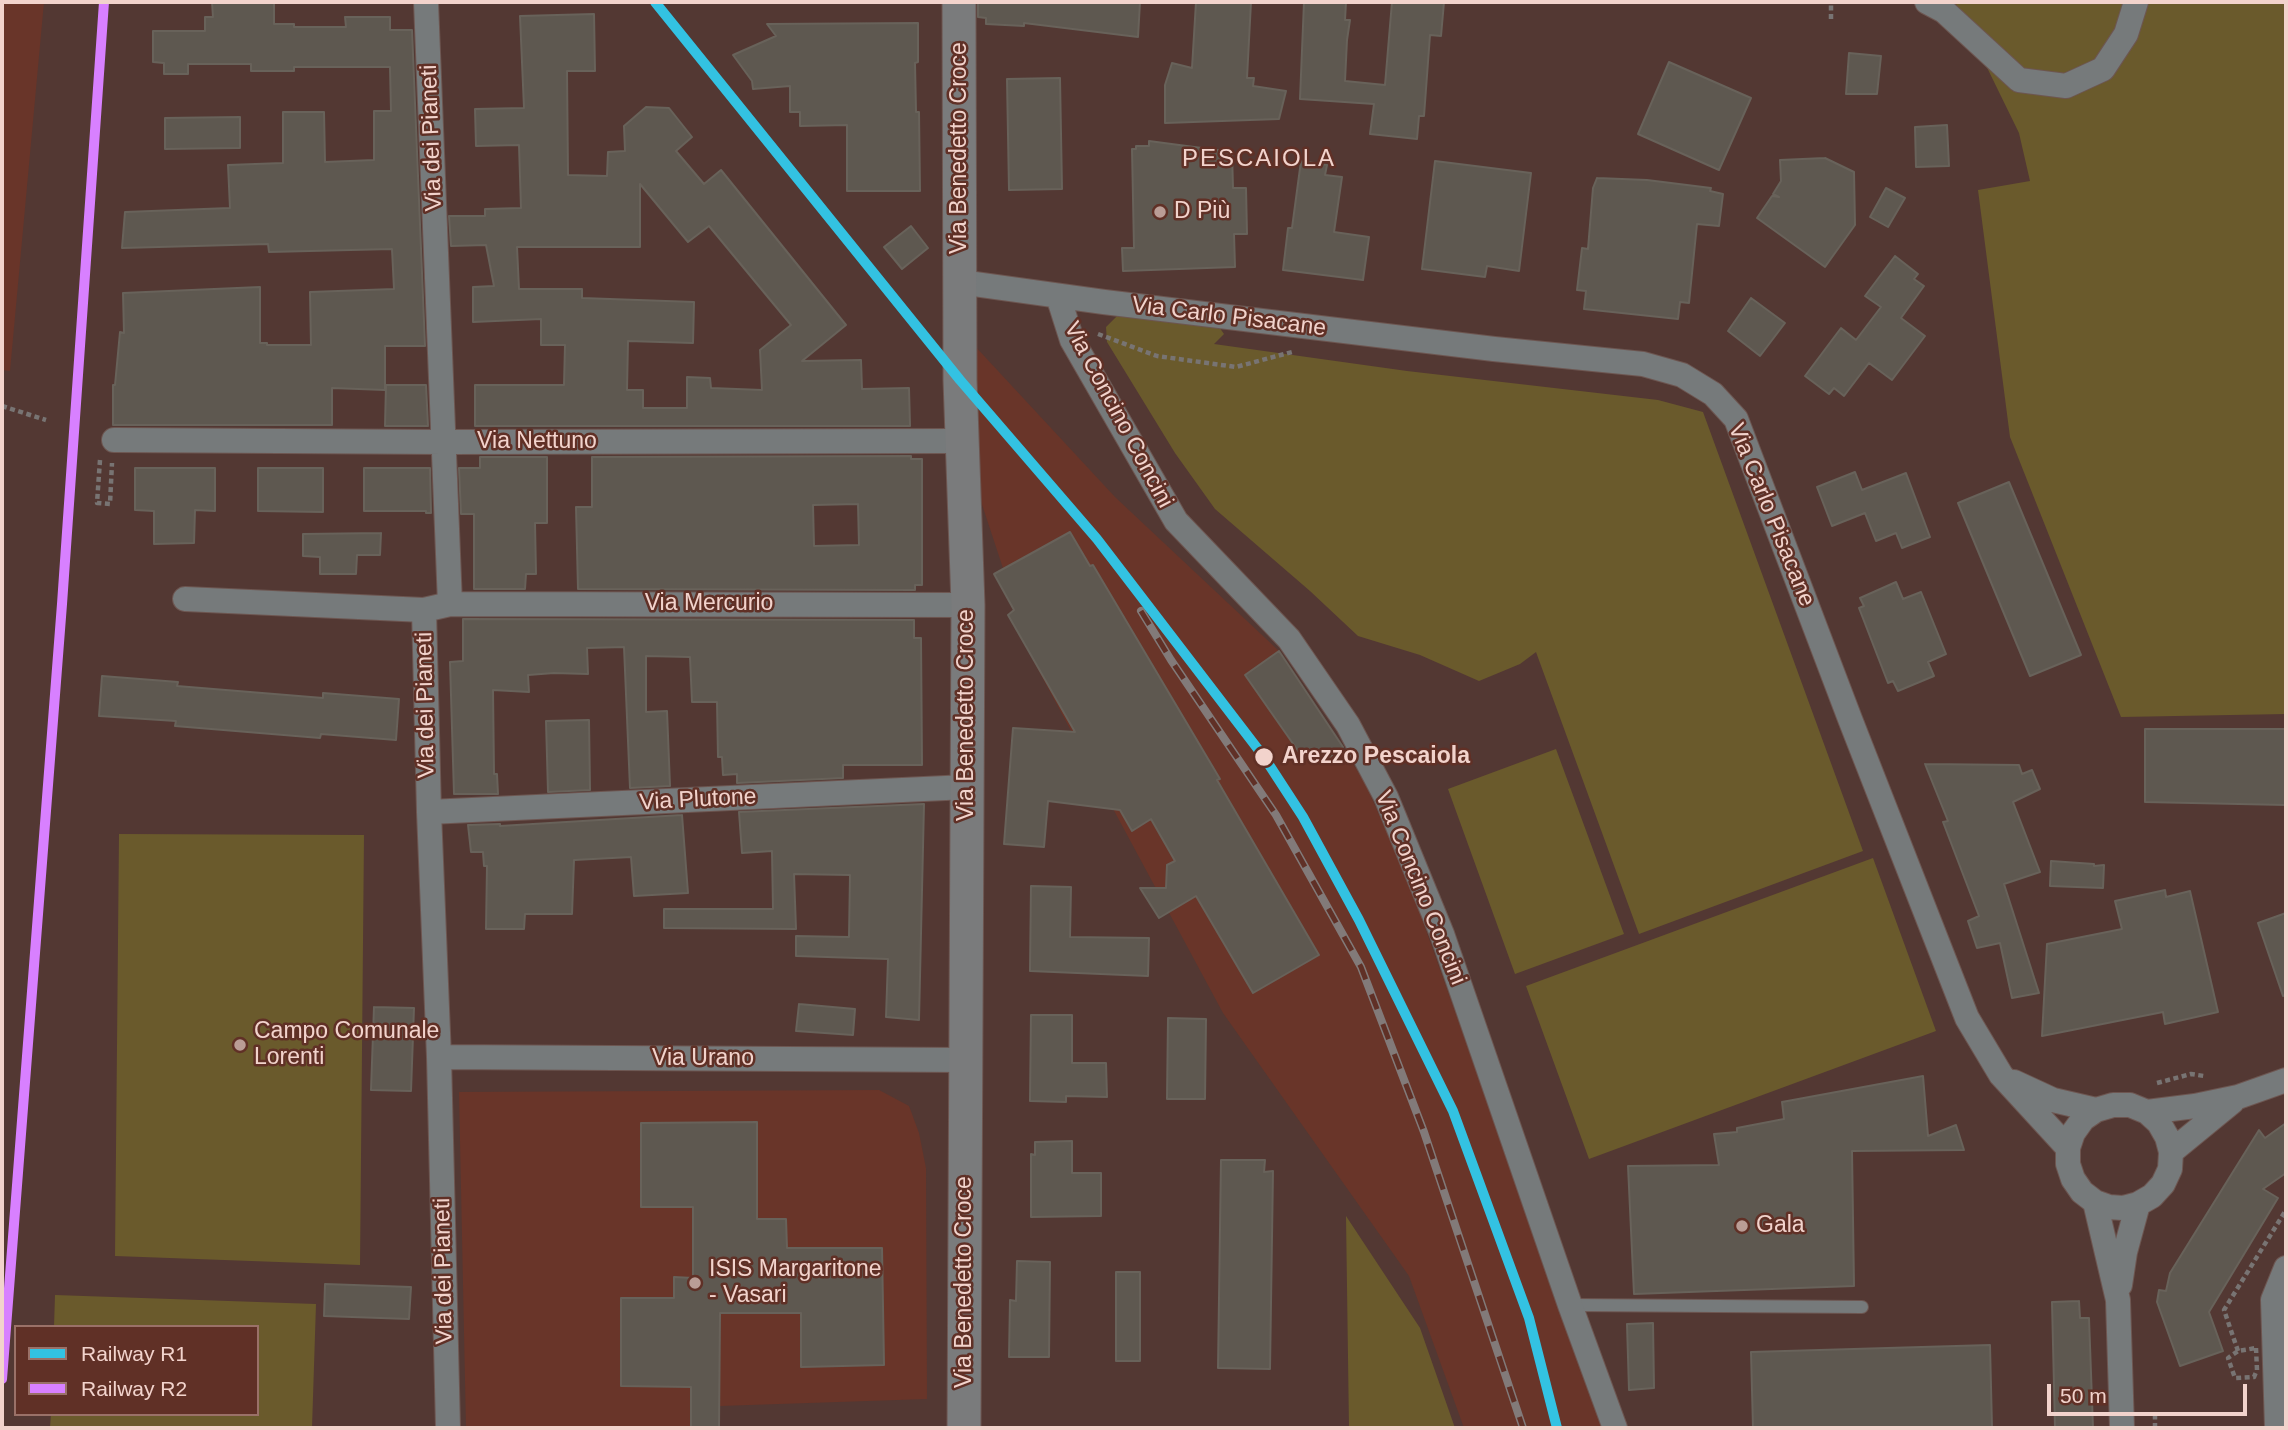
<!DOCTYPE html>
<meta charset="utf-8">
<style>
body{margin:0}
#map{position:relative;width:2288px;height:1430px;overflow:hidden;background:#533833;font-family:Arial,sans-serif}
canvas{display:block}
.frame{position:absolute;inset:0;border:4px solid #f2d3cc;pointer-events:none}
.legend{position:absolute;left:14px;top:1325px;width:245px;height:91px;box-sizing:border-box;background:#603026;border:2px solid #9a7168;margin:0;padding:9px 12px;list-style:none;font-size:21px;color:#f2d3cc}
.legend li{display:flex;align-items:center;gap:14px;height:35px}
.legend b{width:35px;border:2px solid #9a7168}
.scale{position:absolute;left:2047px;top:1384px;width:200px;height:32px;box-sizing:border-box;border:4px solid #f2d3cc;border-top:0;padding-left:9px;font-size:21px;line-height:24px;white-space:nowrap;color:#f2d3cc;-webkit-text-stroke:5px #603026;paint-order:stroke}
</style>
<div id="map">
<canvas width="2288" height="1430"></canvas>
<div class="frame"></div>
<ul class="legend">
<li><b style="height:9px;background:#33c2e2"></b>Railway R1</li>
<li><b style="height:9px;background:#d880ff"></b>Railway R2</li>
</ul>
<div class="scale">50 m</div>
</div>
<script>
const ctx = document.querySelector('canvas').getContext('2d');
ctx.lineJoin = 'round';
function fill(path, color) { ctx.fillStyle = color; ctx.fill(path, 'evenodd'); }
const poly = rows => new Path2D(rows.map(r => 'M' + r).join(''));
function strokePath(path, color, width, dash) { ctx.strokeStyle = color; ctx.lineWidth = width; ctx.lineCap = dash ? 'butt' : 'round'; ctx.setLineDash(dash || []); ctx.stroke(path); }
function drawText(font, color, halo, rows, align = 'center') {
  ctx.font = font + ' Arial,sans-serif'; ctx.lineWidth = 5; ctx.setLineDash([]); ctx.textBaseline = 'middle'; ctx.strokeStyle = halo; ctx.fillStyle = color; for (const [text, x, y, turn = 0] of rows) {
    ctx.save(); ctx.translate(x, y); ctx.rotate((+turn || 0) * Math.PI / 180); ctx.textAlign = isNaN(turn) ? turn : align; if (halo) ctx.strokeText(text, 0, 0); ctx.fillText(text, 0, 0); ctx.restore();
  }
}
fill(poly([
 [2,2,44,2,10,371,2,370],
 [960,330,1115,497,1279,651,1364,781,1407,877,1604,1428,1464,1428,1409,1276,1223,1013,1034,662,961,441],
 [879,1090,909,1106,919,1133,926,1168,927,1399,690,1407,690,1428,466,1428,459,1092]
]), '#693529');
fill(poly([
 [1955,2,2286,2,2286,714,2121,717,2010,437,1978,190,2030,181,2019,133],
 [1120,313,1217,324,1224,334,1214,344,1407,371,1658,400,1703,412,1863,851,1639,934,1536,652,1520,664,1479,681,1420,655,1358,636,1310,591,1215,509,1175,453,1107,342,1106,327],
 [1556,749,1624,934,1515,974,1448,789],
 [119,834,364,835,360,1265,115,1256],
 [1873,858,1936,1031,1589,1159,1526,986],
 [1346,1216,1420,1328,1455,1428,1349,1428],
 [55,1295,316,1304,312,1428,50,1428,51,1414,257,1414,257,1327,54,1327]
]), '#6a5a2c');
const building = poly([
 [212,2,274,2,274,24,294,24,294,27,346,27,345,17,390,17,390,30,412,30,425,346,385,346,385,390,332,388,332,425,113,425,113,385,115,385,120,332,124,333,123,293,260,287,260,343,267,343,267,345,311,345,310,292,394,289,392,249,269,252,268,244,122,248,125,212,230,208,228,165,283,163,283,112,324,112,325,162,374,160,374,111,391,111,390,67,294,67,294,71,251,71,251,64,188,64,188,74,164,74,164,63,153,62,153,31,205,31,205,17,213,17,212,2],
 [978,2,1140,2,1138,37,1024,23,1024,26,986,24,986,18,978,17,978,2],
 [1196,2,1251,2,1247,78,1254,78,1253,86,1286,91,1279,119,1165,123,1165,85,1172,63,1192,68,1196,2],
 [1304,2,1346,2,1345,20,1350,20,1347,40,1345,81,1385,85,1392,2,1444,2,1441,36,1430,35,1424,116,1419,116,1417,139,1370,134,1374,104,1300,99,1304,2],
 [594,14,595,71,567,71,568,175,607,176,608,152,625,151,624,126,646,107,669,108,692,137,676,151,704,184,721,170,846,325,802,361,861,360,862,389,909,388,910,426,475,426,475,385,564,385,565,345,541,345,541,319,473,322,473,287,494,286,486,245,451,246,449,216,485,216,485,209,521,208,519,145,476,146,475,109,524,108,520,16,594,14],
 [640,184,688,242,709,226,791,325,760,350,762,390,711,388,710,378,687,377,687,408,643,408,643,390,627,390,628,341,693,343,694,302,582,298,582,289,519,289,517,247,640,247,640,184],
 [918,23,918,62,915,63,916,112,919,112,920,191,847,191,847,125,800,126,800,112,790,112,790,86,753,89,752,81,733,55,776,36,767,24,918,23],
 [1849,53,1881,56,1877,94,1846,94,1849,53],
 [1669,62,1751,98,1719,170,1638,134,1669,62],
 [1060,78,1062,189,1009,190,1007,79,1060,78],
 [240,117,240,148,165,149,165,118,240,117],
 [1947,125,1949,166,1916,167,1915,127,1947,125],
 [1149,141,1232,152,1233,188,1246,188,1247,234,1234,234,1235,267,1123,271,1122,248,1134,248,1132,149,1136,149,1136,146,1149,146,1149,141],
 [1825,158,1854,172,1855,225,1825,267,1757,218,1772,196,1779,197,1773,194,1781,181,1780,160,1825,158],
 [1301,161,1327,165,1325,175,1342,177,1334,232,1369,237,1363,280,1283,270,1288,228,1292,228,1301,161],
 [1435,161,1531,173,1519,271,1487,266,1485,277,1422,269,1435,161],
 [1597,178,1647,180,1711,188,1710,191,1723,194,1719,226,1697,224,1689,303,1680,302,1678,319,1584,309,1586,291,1577,290,1582,248,1588,249,1593,188,1597,178],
 [1886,188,1905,198,1888,227,1870,217,1886,188],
 [911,226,928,248,902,269,884,247,911,226],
 [1895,256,1918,274,1914,279,1924,286,1901,318,1925,336,1892,380,1869,363,1844,396,1834,388,1829,394,1805,376,1841,328,1856,340,1881,307,1865,296,1895,256],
 [1751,298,1785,323,1760,356,1728,331,1751,298],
 [386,385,426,385,428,426,385,426,386,385],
 [911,456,911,459,922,459,922,585,915,585,915,590,578,589,576,507,592,507,592,457,911,456],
 [858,504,859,545,814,546,813,505,858,504],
 [480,457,547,457,547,523,535,523,536,574,526,574,525,589,474,589,474,514,461,514,459,468,480,468,480,457],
 [135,468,215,468,215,511,195,510,194,543,154,544,154,511,135,510,135,468],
 [258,468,323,468,323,512,258,511,258,468],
 [364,468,430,468,431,513,426,513,426,511,364,511,364,468],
 [1855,472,1862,490,1906,473,1930,537,1902,548,1896,533,1876,541,1865,513,1832,526,1817,487,1855,472],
 [2009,482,2081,655,2030,676,1958,503,2009,482],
 [1070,532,1090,566,1093,565,1220,779,1217,780,1319,955,1253,993,1196,896,1159,918,1140,888,1166,888,1167,865,1175,861,1151,819,1132,831,1120,810,1048,801,1044,847,1004,844,1013,728,1075,732,1008,615,1014,610,994,574,1070,532],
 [381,533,380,555,357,555,356,574,320,574,320,557,303,556,303,534,381,533],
 [1896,582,1903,599,1921,592,1946,654,1928,662,1934,676,1898,691,1893,681,1888,683,1859,608,1864,606,1860,598,1896,582],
 [463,619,914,620,914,638,921,638,922,765,843,765,843,778,737,783,737,774,723,775,722,757,718,757,717,702,692,702,690,657,646,656,646,712,667,711,670,786,630,788,624,647,587,648,588,674,554,673,528,675,529,692,493,690,494,774,497,774,498,794,454,794,450,662,463,661,463,619],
 [1279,651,1343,747,1320,764,1311,752,1303,758,1245,675,1279,651],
 [102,676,178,682,177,686,323,698,323,693,399,699,396,740,321,734,320,738,175,726,176,721,99,716,102,676],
 [589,720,590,790,548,792,546,721,589,720],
 [2145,729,2286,729,2286,805,2145,802,2145,729],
 [1925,764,2019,765,2022,774,2032,770,2040,789,2013,802,2040,872,2004,884,2039,993,2012,998,2000,943,1977,948,1968,921,1979,916,1943,822,1948,821,1925,764],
 [924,804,919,1020,886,1017,888,959,796,956,796,936,849,937,850,875,794,874,796,929,664,928,664,909,773,909,772,851,742,853,739,812,924,804],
 [682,815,688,893,634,896,631,857,574,860,572,914,525,914,524,929,486,929,487,866,484,866,483,852,471,852,468,825,500,824,500,826,682,815],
 [2051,861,2094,864,2094,866,2104,865,2103,888,2050,886,2051,861],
 [1031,886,1071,887,1070,937,1149,938,1148,976,1030,971,1031,886],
 [2165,890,2166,897,2190,891,2218,1012,2165,1024,2163,1012,2042,1036,2047,944,2122,929,2115,901,2165,890],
 [2286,913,2286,995,2283,996,2258,923,2286,913],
 [799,1004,855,1009,853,1035,796,1031,799,1004],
 [374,1007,414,1008,411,1091,371,1090,374,1007],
 [1031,1015,1072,1015,1072,1063,1106,1063,1107,1097,1066,1096,1066,1102,1030,1101,1031,1015],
 [1168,1018,1206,1019,1205,1099,1167,1099,1168,1018],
 [1923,1076,1928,1136,1956,1125,1964,1150,1852,1151,1854,1286,1634,1294,1628,1166,1719,1165,1714,1134,1737,1132,1737,1128,1784,1119,1782,1102,1923,1076],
 [757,1122,757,1219,786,1219,787,1248,882,1248,884,1365,801,1367,801,1313,720,1313,719,1428,691,1428,691,1387,621,1386,621,1298,674,1298,674,1277,693,1278,693,1207,641,1207,641,1123,757,1122],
 [2286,1123,2286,1173,2263,1189,2278,1198,2209,1312,2223,1351,2180,1366,2157,1302,2159,1290,2166,1291,2170,1273,2259,1130,2265,1138,2286,1123],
 [1072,1141,1072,1173,1101,1173,1101,1216,1031,1217,1031,1154,1035,1155,1035,1142,1072,1141],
 [1221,1160,1265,1160,1264,1172,1273,1171,1270,1369,1218,1368,1221,1160],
 [1017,1261,1050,1262,1049,1357,1009,1357,1010,1300,1016,1301,1017,1261],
 [1116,1272,1140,1272,1140,1361,1116,1361,1116,1272],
 [325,1284,411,1287,409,1319,324,1316,325,1284],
 [2079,1301,2080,1318,2089,1318,2093,1428,2055,1428,2052,1302,2079,1301],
 [1653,1323,1654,1388,1629,1390,1627,1324,1653,1323],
 [1990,1345,1992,1428,1753,1428,1751,1352,1990,1345]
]);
fill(building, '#5e5850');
strokePath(building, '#68625a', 2);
const lane = poly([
 [1570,1305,1862,1307]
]);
const street = poly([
 [426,2,450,604,424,610,429,812,439,1057,448,1428],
 [1927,2,1944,11,2019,80,2066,86,2103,69,2126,34,2136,2],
 [960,282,1104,302,1494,349,1643,364,1682,375,1713,394,1736,419,1850,719,1967,1018,2001,1075,2068,1148],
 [1058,296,1072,340,1176,521,1289,639,1348,725,1386,797,1442,934,1570,1305,1615,1428],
 [114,440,444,442,961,441],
 [185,599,424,610],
 [450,604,968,605],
 [429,812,967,787],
 [439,1057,966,1060],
 [2014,1082,2053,1100,2096,1110,2113,1105,2130,1105,2147,1112,2159,1123,2167,1137,2171,1152,2170,1169,2163,1184,2152,1196,2138,1204,2123,1208,2109,1207,2095,1202,2082,1192,2073,1179,2068,1164,2068,1148,2073,1133,2083,1119,2096,1110],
 [2147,1112,2195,1106,2238,1097,2286,1080],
 [2171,1152,2232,1102],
 [2095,1202,2118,1300,2122,1428],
 [2120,1285,2125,1252,2138,1204],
 [2277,1428,2273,1300,2286,1268]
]);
const secondary = poly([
 [959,2,960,380,968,605,964,1428]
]);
strokePath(lane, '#6d5651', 14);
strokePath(street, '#6d5651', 26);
strokePath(secondary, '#6d5651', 35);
strokePath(poly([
 [1831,19,1831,2],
 [1098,334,1157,356,1236,367,1292,352],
 [2,406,46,420],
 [100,460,97,503,110,504,112,463],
 [2157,1083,2191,1074,2204,1076,2205,1078],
 [2256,1348,2257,1370,2254,1377,2235,1378,2228,1358,2238,1351,2256,1348],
 [2238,1351,2224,1310,2286,1210],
 [2155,1428,2155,1414]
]), '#787473', 4.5, [5, 3.5]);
strokePath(lane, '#767a7b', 12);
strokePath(street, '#767a7b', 24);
strokePath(secondary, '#7a7b7c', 33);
const rail = poly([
 [655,2,960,380,1097,539,1264,757,1303,817,1359,920,1453,1111,1529,1318,1557,1428],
 [1141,611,1171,660,1276,815,1361,967,1424,1132,1523,1428]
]);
strokePath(rail, '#827a79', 8);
strokePath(rail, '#603026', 5, [16]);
strokePath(poly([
 [655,2,960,380,1097,539,1264,757,1303,817,1359,920,1453,1111,1529,1318,1557,1428]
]), '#33c2e2', 10);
strokePath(poly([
 [2,1379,62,604,104,2]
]), '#d880ff', 10);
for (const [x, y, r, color] of [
 [1160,212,7,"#ba9d96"],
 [1264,757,10,"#f2d3cc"],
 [240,1045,7,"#ba9d96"],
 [1742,1226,7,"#ba9d96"],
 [695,1283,7,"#ba9d96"]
]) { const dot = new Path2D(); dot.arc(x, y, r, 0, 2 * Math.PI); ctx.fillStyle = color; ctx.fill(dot); strokePath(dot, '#603026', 2.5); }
drawText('23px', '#f2d3cc', '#603026', [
 ["Via dei Pianeti",432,138,-92],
 ["Via Benedetto Croce",960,148,-90],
 ["Via Carlo Pisacane",1229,317,7],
 ["Via Concino Concini",1118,415,62],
 ["Via Nettuno",537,442],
 ["Via Carlo Pisacane",1771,515,68],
 ["Via Mercurio",709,604],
 ["Via dei Pianeti",426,705,-91],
 ["Via Benedetto Croce",967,715,-90],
 ["Via Plutone",698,800,-3],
 ["Via Concino Concini",1420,888,68],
 ["Via Urano",703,1059],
 ["Via dei Pianeti",444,1271,-91],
 ["Via Benedetto Croce",965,1282,-90]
]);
drawText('23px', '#f2d3cc', '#603026', [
 ["D Più",1174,212],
 ["Campo Comunale",254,1032],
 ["Lorenti",254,1058],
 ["Gala",1756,1226],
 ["ISIS Margaritone",709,1270],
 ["- Vasari",709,1296]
], 'left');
drawText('bold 23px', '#f2d3cc', '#603026', [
 ["Arezzo Pescaiola",1282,757]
], 'left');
ctx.letterSpacing = '2px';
drawText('24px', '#f2d3cc', '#603026', [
 ["PESCAIOLA",1259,159]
]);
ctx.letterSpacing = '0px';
</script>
